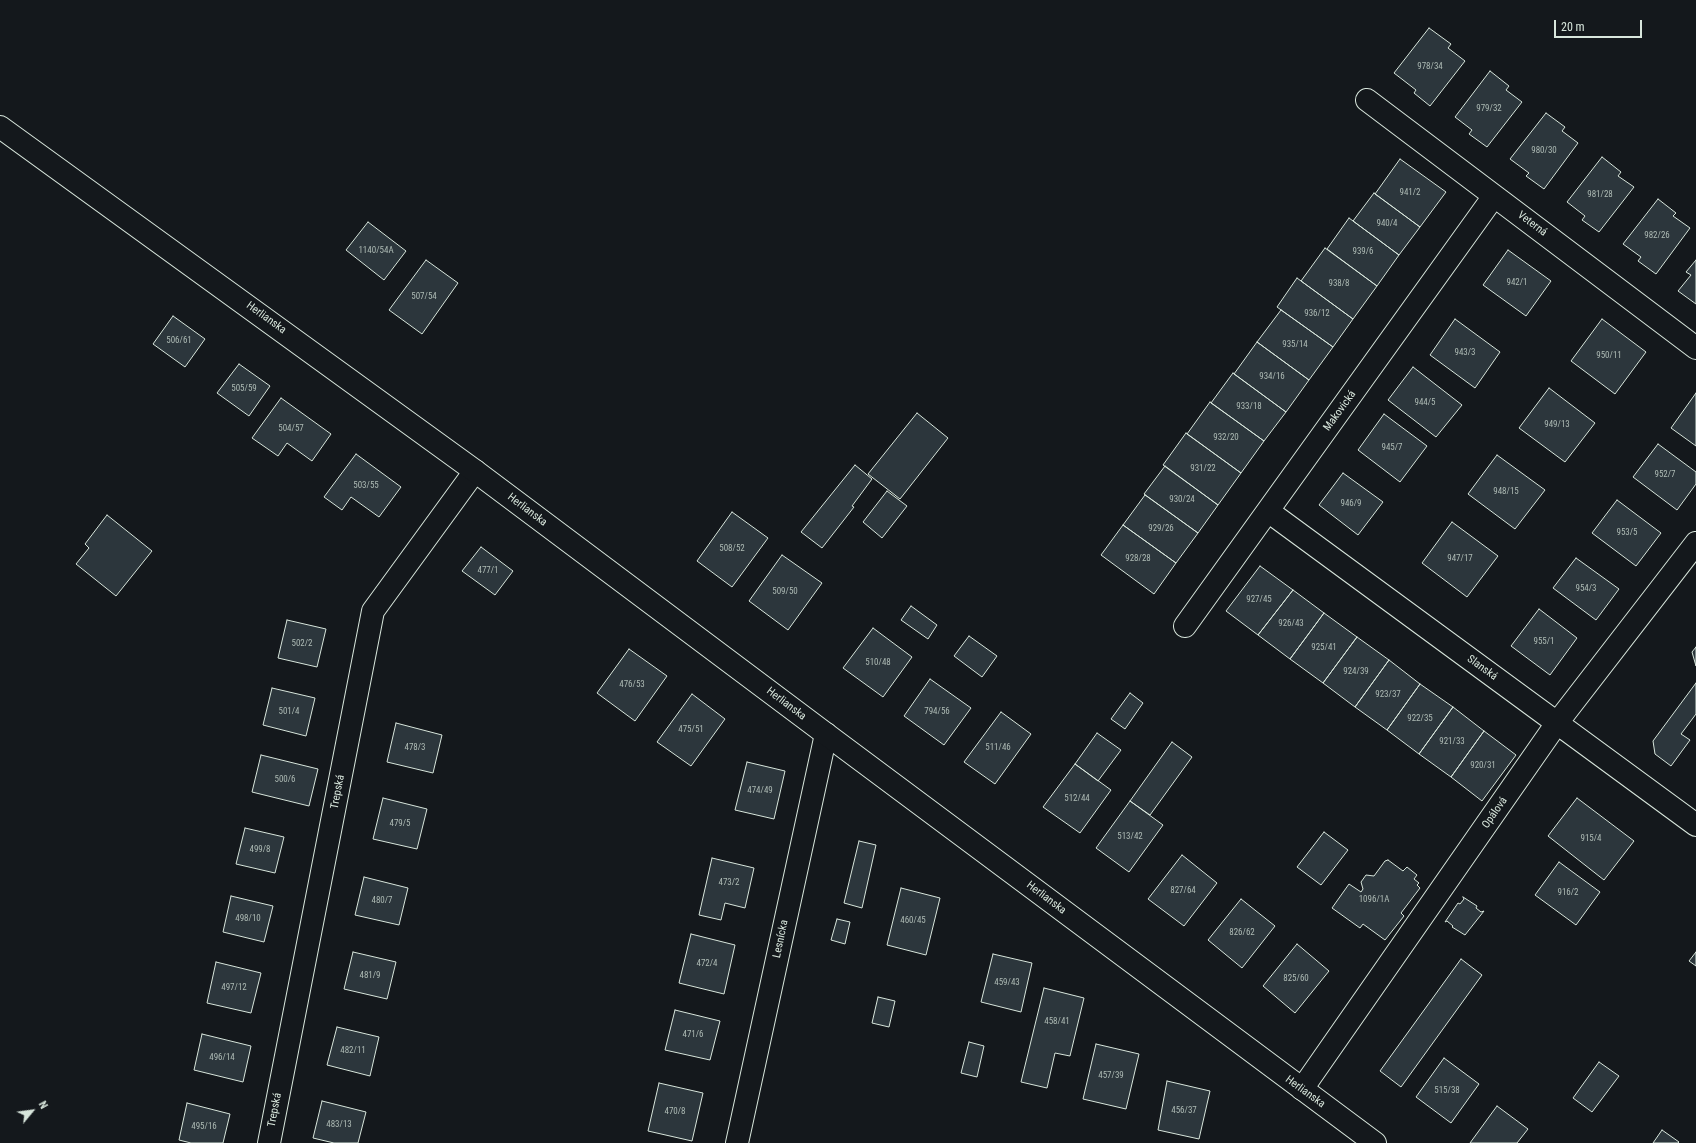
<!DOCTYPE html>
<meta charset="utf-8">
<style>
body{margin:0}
#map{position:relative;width:1696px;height:1143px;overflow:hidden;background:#14181c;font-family:"Roboto Condensed",sans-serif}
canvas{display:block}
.north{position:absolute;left:12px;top:1091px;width:40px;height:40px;-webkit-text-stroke:3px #14181c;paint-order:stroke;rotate:61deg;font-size:11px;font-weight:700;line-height:16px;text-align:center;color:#d8e6dc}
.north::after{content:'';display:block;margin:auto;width:14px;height:18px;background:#d8e6dc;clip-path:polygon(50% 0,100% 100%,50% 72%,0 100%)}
.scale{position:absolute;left:1554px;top:20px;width:88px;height:18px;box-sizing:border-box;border:2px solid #d8e6dc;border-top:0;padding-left:5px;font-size:12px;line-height:14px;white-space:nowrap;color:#d8e6dc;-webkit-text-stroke:3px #14181c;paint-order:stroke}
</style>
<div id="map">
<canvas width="1696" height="1143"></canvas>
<div class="north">N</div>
<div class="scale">20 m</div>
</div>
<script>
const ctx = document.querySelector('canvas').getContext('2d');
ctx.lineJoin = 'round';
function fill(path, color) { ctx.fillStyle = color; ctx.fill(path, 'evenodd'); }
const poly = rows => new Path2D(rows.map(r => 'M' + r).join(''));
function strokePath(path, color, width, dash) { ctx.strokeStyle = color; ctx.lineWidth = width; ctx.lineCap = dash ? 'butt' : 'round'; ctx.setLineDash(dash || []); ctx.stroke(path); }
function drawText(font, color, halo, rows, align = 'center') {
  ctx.font = font + ' "Roboto Condensed",sans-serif'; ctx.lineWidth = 3; ctx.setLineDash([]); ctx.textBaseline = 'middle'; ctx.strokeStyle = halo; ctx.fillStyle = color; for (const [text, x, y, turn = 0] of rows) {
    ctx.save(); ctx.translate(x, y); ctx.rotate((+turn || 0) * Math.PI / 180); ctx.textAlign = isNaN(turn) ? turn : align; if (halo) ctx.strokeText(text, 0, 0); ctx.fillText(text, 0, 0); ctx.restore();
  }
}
const building = poly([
 [1429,28,1451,44,1448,48,1465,61,1430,106,1414,93,1416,90,1394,73,1429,28],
 [1490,71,1509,86,1506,90,1522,102,1487,147,1469,134,1472,130,1455,117,1490,71],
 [1546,113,1565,127,1562,131,1578,143,1544,189,1526,176,1529,173,1510,159,1546,113],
 [1602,157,1621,172,1618,176,1634,187,1599,232,1582,220,1585,216,1567,202,1602,157],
 [1400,159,1446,192,1420,227,1375,194,1400,159],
 [1374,193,1420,227,1399,255,1353,221,1374,193],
 [1658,199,1676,213,1673,216,1690,228,1656,274,1638,261,1641,257,1623,244,1658,199],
 [1349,218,1399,255,1377,286,1327,249,1349,218],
 [368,222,406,251,384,280,346,250,368,222],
 [1325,248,1377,286,1353,319,1301,281,1325,248],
 [1508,250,1551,281,1526,316,1483,285,1508,250],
 [426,260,458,283,422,334,389,310,426,260],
 [1696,260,1696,304,1678,291,1691,275,1686,272,1696,260],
 [1297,278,1353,319,1333,347,1277,307,1297,278],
 [1281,310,1333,347,1309,380,1257,342,1281,310],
 [173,316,205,339,185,367,153,344,173,316],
 [1455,319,1500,352,1475,388,1430,355,1455,319],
 [1602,319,1646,352,1615,394,1571,361,1602,319],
 [1257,342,1309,380,1286,412,1234,374,1257,342],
 [239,364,270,386,249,416,217,393,239,364],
 [1413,367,1462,405,1436,437,1388,400,1413,367],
 [1233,373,1286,412,1264,441,1211,403,1233,373],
 [1549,388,1595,423,1565,462,1519,428,1549,388],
 [1696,393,1696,446,1671,428,1696,393],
 [281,398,331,434,312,461,287,443,278,456,252,438,281,398],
 [1210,402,1264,441,1241,473,1187,434,1210,402],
 [917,413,948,438,900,499,868,474,917,413],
 [1384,414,1427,446,1400,482,1358,450,1384,414],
 [1186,433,1241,473,1218,505,1163,465,1186,433],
 [1658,444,1696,472,1696,484,1677,510,1633,477,1658,444],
 [356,454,401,487,379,517,351,497,342,510,324,497,356,454],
 [1497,455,1545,490,1515,529,1468,494,1497,455],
 [855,465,872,479,852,506,854,507,822,548,801,532,855,465],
 [1165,466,1218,505,1198,533,1144,494,1165,466],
 [1343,473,1383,502,1358,535,1319,505,1343,473],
 [887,491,907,506,882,538,863,522,887,491],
 [1145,495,1198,533,1176,563,1123,525,1145,495],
 [1617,500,1661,533,1636,566,1592,533,1617,500],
 [732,512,768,538,732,587,697,561,732,512],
 [107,515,152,551,116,596,76,564,89,548,85,544,107,515],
 [1452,522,1498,556,1467,597,1422,563,1452,522],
 [1123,525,1176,563,1154,594,1101,555,1123,525],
 [481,547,513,571,495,595,462,571,481,547],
 [782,555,822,583,788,630,749,601,782,555],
 [1576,558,1619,589,1596,620,1553,588,1576,558],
 [1260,566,1293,590,1258,635,1226,611,1260,566],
 [1293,590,1324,613,1290,659,1258,635,1293,590],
 [911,606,937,625,928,639,901,620,911,606],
 [1539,609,1577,638,1550,675,1511,646,1539,609],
 [1324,613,1357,637,1323,683,1290,659,1324,613],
 [287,620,326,629,317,667,278,658,287,620],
 [873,628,912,657,883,697,843,668,873,628],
 [969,636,997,656,982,677,954,656,969,636],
 [1357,637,1389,660,1355,707,1323,683,1357,637],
 [1696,647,1696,666,1692,652,1696,647],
 [629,649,667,676,635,721,597,693,629,649],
 [1389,660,1420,684,1387,730,1355,707,1389,660],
 [930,679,971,708,944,745,904,716,930,679],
 [1696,683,1696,714,1681,734,1690,740,1671,766,1655,754,1653,741,1696,683],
 [1420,684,1453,707,1419,754,1387,730,1420,684],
 [272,688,315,698,306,736,263,725,272,688],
 [1130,693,1143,703,1125,729,1111,719,1130,693],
 [692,694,725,719,691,766,657,742,692,694],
 [1453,707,1484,731,1451,777,1419,754,1453,707],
 [1001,712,1031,734,995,784,964,762,1001,712],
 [396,723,442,735,433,773,387,762,396,723],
 [1484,731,1516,755,1482,801,1451,777,1484,731],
 [1097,733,1121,750,1098,781,1075,764,1097,733],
 [1172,742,1192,757,1150,815,1130,801,1172,742],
 [261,755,318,769,309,806,252,792,261,755],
 [747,762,785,771,774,819,735,810,747,762],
 [1075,764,1111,790,1080,833,1043,807,1075,764],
 [383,798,427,809,417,849,373,839,383,798],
 [1577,798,1634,841,1604,880,1548,836,1577,798],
 [1130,801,1163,825,1129,872,1096,848,1130,801],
 [245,828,284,837,275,873,236,864,245,828],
 [1324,832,1348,850,1321,885,1297,867,1324,832],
 [859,841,876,845,862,908,844,903,859,841],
 [1182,855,1217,883,1184,926,1148,899,1182,855],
 [712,858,754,868,745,908,725,903,721,920,699,915,712,858],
 [1388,860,1403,871,1407,867,1417,875,1414,879,1419,883,1417,885,1420,888,1401,913,1404,916,1385,940,1363,924,1360,928,1332,908,1349,884,1361,892,1363,889,1361,882,1366,875,1374,876,1385,861,1388,860],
 [1559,862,1600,892,1576,925,1535,895,1559,862],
 [364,877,408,888,399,925,355,915,364,877],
 [901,888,940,898,926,955,887,945,901,888],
 [231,896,273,906,264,942,223,932,231,896],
 [1463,897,1477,906,1476,908,1481,912,1484,911,1465,935,1452,927,1453,926,1447,921,1445,922,1458,903,1460,904,1464,899,1463,897],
 [1241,899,1275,926,1242,968,1208,940,1241,899],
 [837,919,850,922,845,944,831,940,837,919],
 [691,934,735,945,724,994,679,983,691,934],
 [1297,944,1329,971,1295,1013,1263,986,1297,944],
 [353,952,396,962,387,999,344,989,353,952],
 [1696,952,1696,966,1689,961,1696,952],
 [993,954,1032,963,1021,1012,981,1002,993,954],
 [1461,959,1482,975,1401,1087,1380,1071,1461,959],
 [216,962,261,973,251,1013,207,1003,216,962],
 [1044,988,1084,998,1070,1056,1055,1053,1047,1088,1021,1082,1044,988],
 [878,997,895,1001,889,1027,872,1023,878,997],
 [675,1010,720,1021,710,1060,665,1050,675,1010],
 [337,1027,379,1037,370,1076,327,1065,337,1027],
 [202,1034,251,1046,243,1082,194,1070,202,1034],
 [969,1042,984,1046,977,1077,961,1073,969,1042],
 [1096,1044,1139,1054,1126,1109,1083,1099,1096,1044],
 [1444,1058,1479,1084,1451,1123,1416,1097,1444,1058],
 [1599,1062,1619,1076,1592,1112,1573,1098,1599,1062],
 [1167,1081,1210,1091,1199,1139,1158,1130,1167,1081],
 [659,1083,703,1093,692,1141,648,1131,659,1083],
 [322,1101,366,1112,358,1143,334,1143,313,1138,322,1101],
 [187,1103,230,1114,223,1143,191,1143,179,1140,187,1103],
 [1497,1106,1528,1129,1517,1143,1470,1143,1497,1106],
 [1662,1130,1679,1142,1678,1143,1653,1143,1662,1130]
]);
fill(building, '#2c363c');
strokePath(building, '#d8e6dc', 1);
const minor = poly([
 [1367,100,1696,348],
 [1268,511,1696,825],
 [1185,626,1494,196],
 [1302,1089,1557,723,1696,543],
 [269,1143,373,611,475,471],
 [737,1143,826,734]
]);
const secondary = poly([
 [0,127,475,471,826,734,1375,1143]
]);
strokePath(minor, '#d8e6dc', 24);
strokePath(secondary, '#d8e6dc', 24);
strokePath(minor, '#14181c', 22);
strokePath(secondary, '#14181c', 22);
drawText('9px', '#adbab4', null, [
 ["978/34",1430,67],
 ["979/32",1489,109],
 ["980/30",1544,151],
 ["941/2",1410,193],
 ["981/28",1600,195],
 ["940/4",1387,224],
 ["982/26",1657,236],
 ["1140/54A",376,251],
 ["939/6",1363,252],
 ["942/1",1517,283],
 ["938/8",1339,284],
 ["507/54",424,297],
 ["936/12",1317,314],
 ["506/61",179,341],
 ["935/14",1295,345],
 ["943/3",1465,353],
 ["950/11",1609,356],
 ["934/16",1272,377],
 ["505/59",244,389],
 ["944/5",1425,403],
 ["933/18",1249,407],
 ["949/13",1557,425],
 ["504/57",291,429],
 ["932/20",1226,438],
 ["945/7",1392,448],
 ["931/22",1203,469],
 ["952/7",1665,475],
 ["503/55",366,486],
 ["948/15",1506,492],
 ["930/24",1182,500],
 ["946/9",1351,504],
 ["929/26",1161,529],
 ["953/5",1627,533],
 ["508/52",732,549],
 ["928/28",1138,559],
 ["947/17",1460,559],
 ["477/1",488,571],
 ["954/3",1586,589],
 ["509/50",785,592],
 ["927/45",1259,600],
 ["926/43",1291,624],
 ["955/1",1544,642],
 ["502/2",302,644],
 ["925/41",1324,648],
 ["510/48",878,663],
 ["924/39",1356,672],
 ["476/53",632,685],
 ["923/37",1388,695],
 ["501/4",289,712],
 ["794/56",937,712],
 ["922/35",1420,719],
 ["475/51",691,730],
 ["921/33",1452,742],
 ["478/3",415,748],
 ["511/46",998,748],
 ["920/31",1483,766],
 ["500/6",285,780],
 ["474/49",760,791],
 ["512/44",1077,799],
 ["479/5",400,824],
 ["513/42",1130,837],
 ["915/4",1591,839],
 ["499/8",260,850],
 ["473/2",729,883],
 ["827/64",1183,891],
 ["916/2",1568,893],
 ["1096/1A",1374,900],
 ["480/7",382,901],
 ["498/10",248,919],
 ["460/45",913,921],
 ["826/62",1242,933],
 ["472/4",707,964],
 ["481/9",370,976],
 ["825/60",1296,979],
 ["459/43",1007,983],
 ["497/12",234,988],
 ["458/41",1057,1022],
 ["471/6",693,1035],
 ["482/11",353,1051],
 ["496/14",222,1058],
 ["457/39",1111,1076],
 ["515/38",1447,1091],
 ["456/37",1184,1111],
 ["470/8",675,1112],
 ["483/13",339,1125],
 ["495/16",204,1127]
]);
drawText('11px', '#d8e6dc', '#14181c', [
 ["Veterná",1532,224,37],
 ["Herlianska",266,318,36],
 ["Makovická",1340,411,-54],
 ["Herlianska",527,510,37],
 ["Slanská",1482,668,36],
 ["Herlianska",786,704,37],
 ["Trepská",338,792,-79],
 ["Opálová",1495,813,-55],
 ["Herlianska",1046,898,37],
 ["Lesnícka",781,939,-78],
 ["Herlianska",1305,1092,36],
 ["Trepská",275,1110,-79]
]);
</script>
